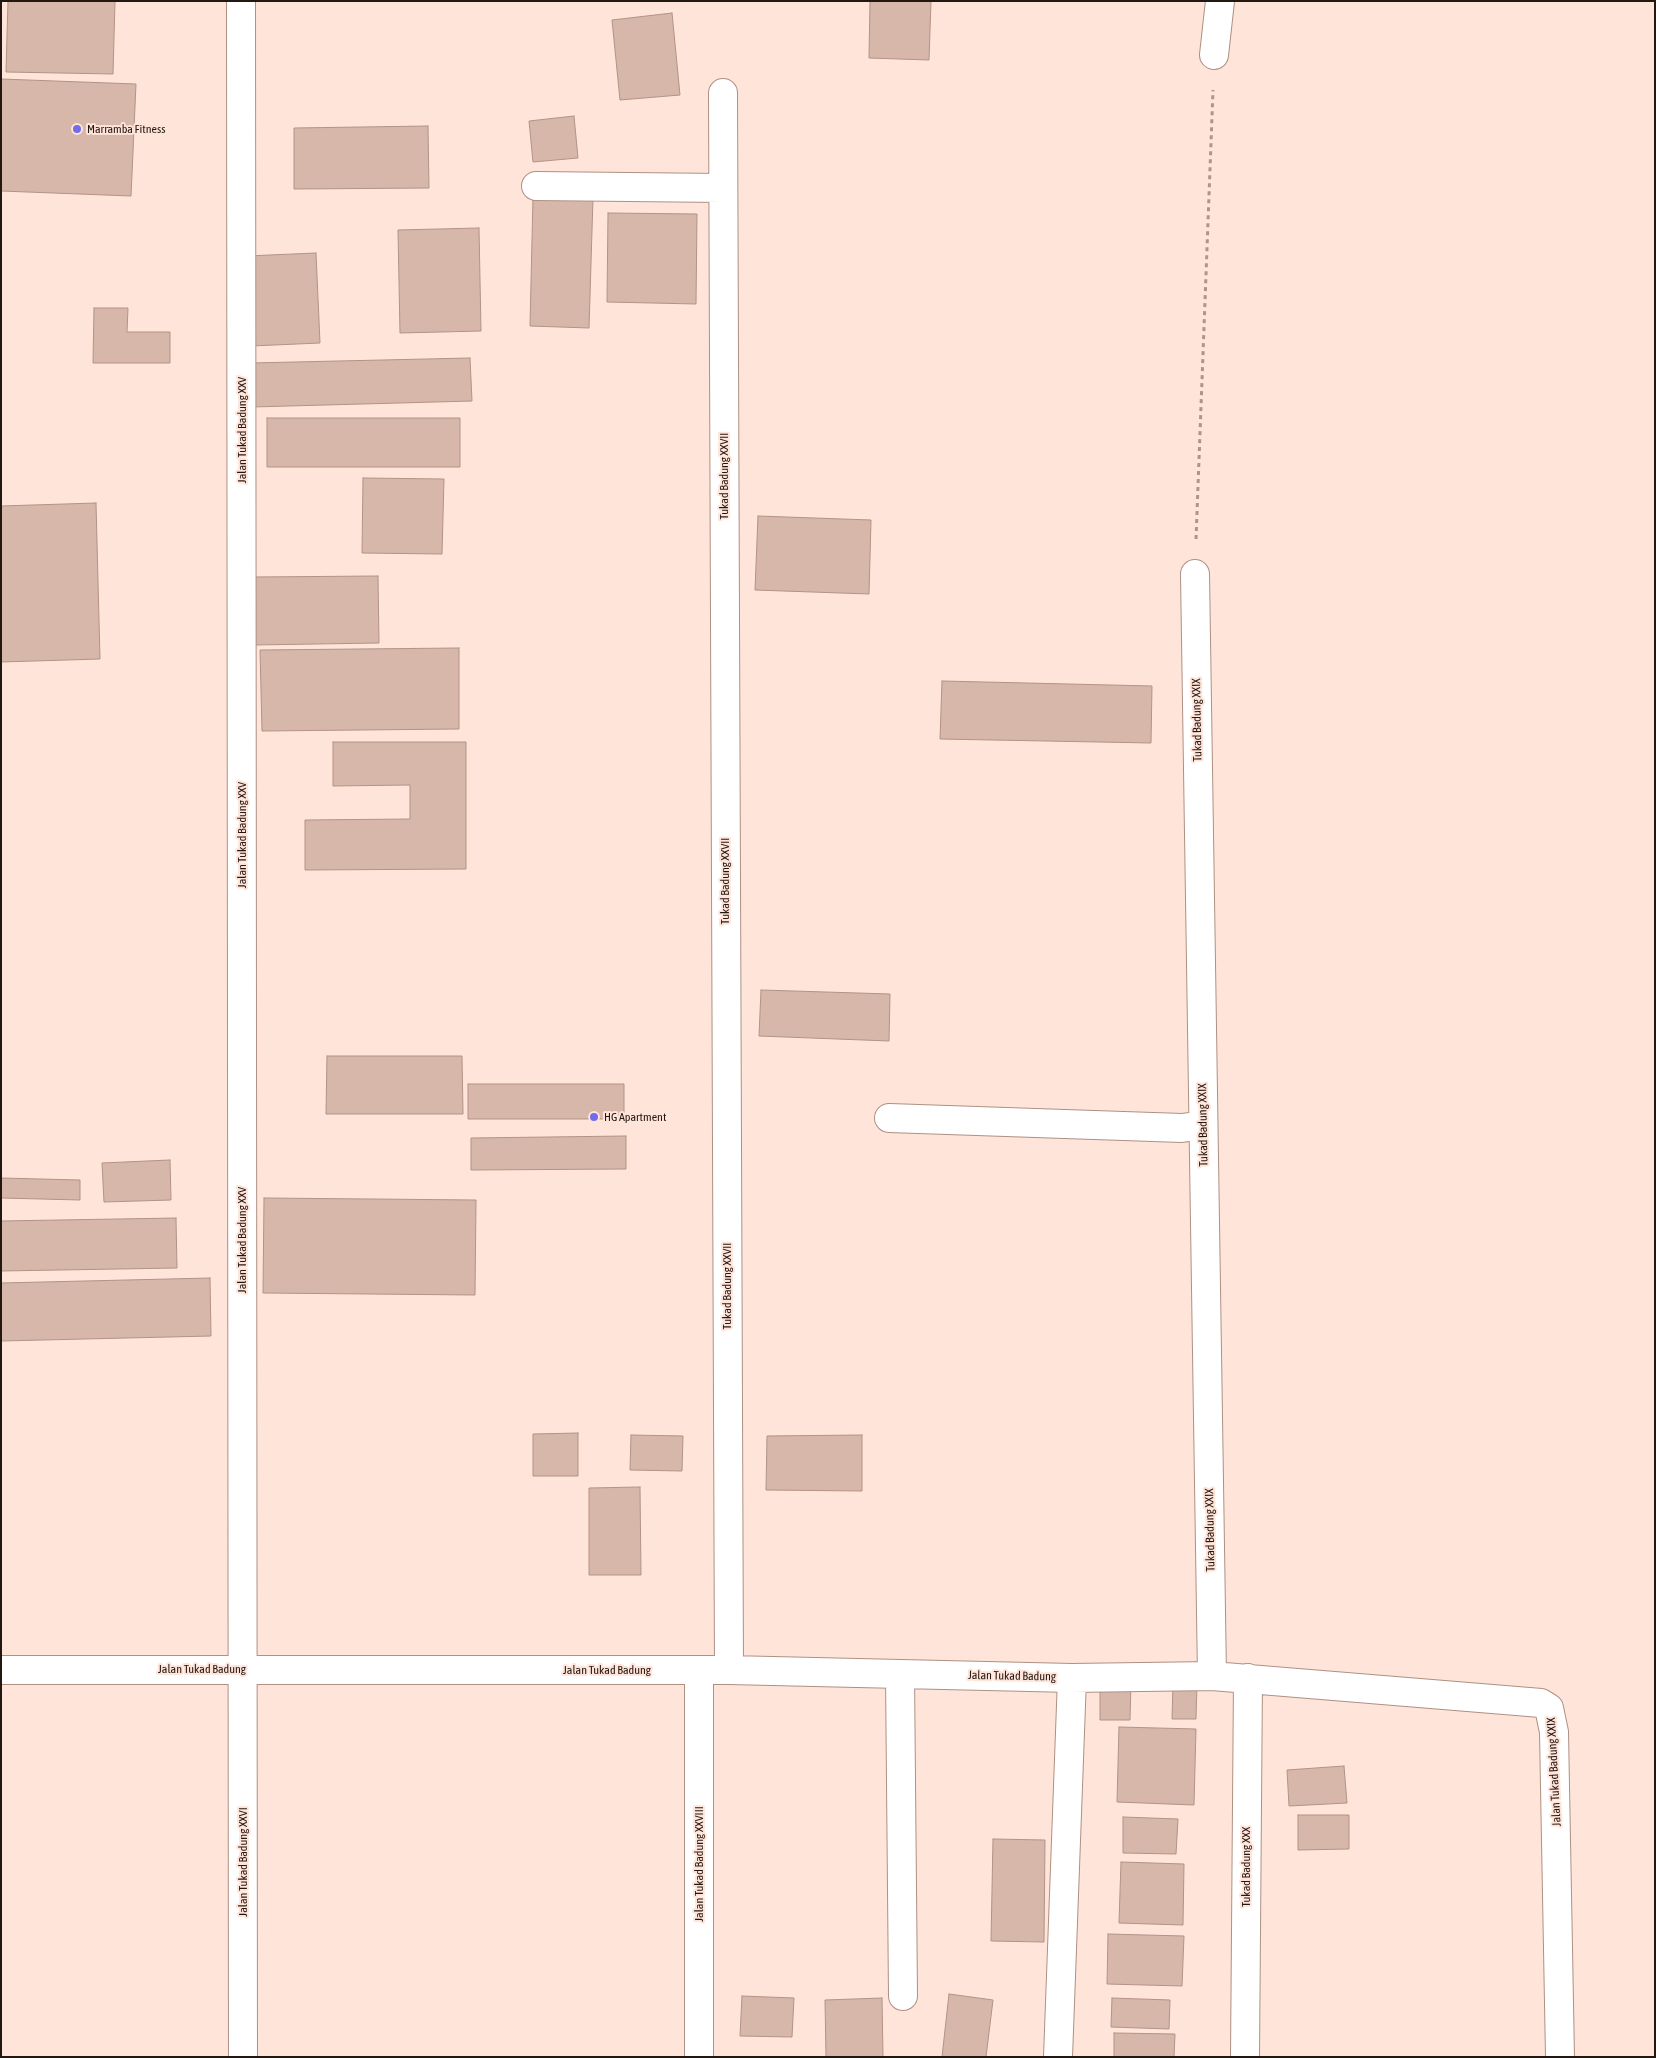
<!DOCTYPE html>
<style>
body{margin:0}
#map{position:relative;width:1656px;height:2058px;overflow:hidden;background:#ffe4d9;font-family:"Asap Condensed",sans-serif}
canvas{display:block}
.frame{position:absolute;inset:0;border:2px solid #231712;pointer-events:none}
</style>
<div id="map">
<canvas width="1656" height="2058"></canvas>
<div class="frame"></div>
</div>
<script>
const ctx = document.querySelector('canvas').getContext('2d');
ctx.lineJoin = 'round';
function fill(path, color) { ctx.fillStyle = color; ctx.fill(path, 'evenodd'); }
const poly = rows => new Path2D(rows.map(r => 'M' + r).join(''));
function strokePath(path, color, width, dash) { ctx.strokeStyle = color; ctx.lineWidth = width; ctx.lineCap = dash ? 'butt' : 'round'; ctx.setLineDash(dash || []); ctx.stroke(path); }
function drawText(font, color, halo, rows, align = 'center') {
  ctx.font = font + ' "Asap Condensed",sans-serif'; ctx.lineWidth = 4; ctx.setLineDash([]); ctx.textBaseline = 'middle'; ctx.strokeStyle = halo; ctx.fillStyle = color; for (const [text, x, y, turn = 0] of rows) {
    ctx.save(); ctx.translate(x, y); ctx.rotate((+turn || 0) * Math.PI / 180); ctx.textAlign = isNaN(turn) ? turn : align; if (halo) ctx.strokeText(text, 0, 0); ctx.fillText(text, 0, 0); ctx.restore();
  }
}
const building = poly([
 [8,1,115,1,113,74,6,72,8,1],
 [870,1,931,1,929,60,869,58,870,1],
 [672,13,680,95,620,100,612,20,672,13],
 [1,79,136,84,131,196,1,191,1,79],
 [574,116,578,158,533,162,529,121,574,116],
 [428,126,429,188,294,189,294,128,428,126],
 [533,197,593,198,589,328,530,326,533,197],
 [608,213,697,214,696,304,607,302,608,213],
 [479,228,481,331,400,333,398,230,479,228],
 [316,253,320,343,251,346,247,256,316,253],
 [94,308,128,308,127,332,170,332,170,363,93,363,94,308],
 [470,358,472,401,252,407,251,363,470,358],
 [267,418,460,418,460,467,267,467,267,418],
 [363,478,444,479,442,554,362,553,363,478],
 [96,503,100,659,1,662,1,506,96,503],
 [758,516,871,520,869,594,755,590,758,516],
 [378,576,379,643,253,645,253,577,378,576],
 [459,648,459,729,262,731,260,650,459,648],
 [942,681,1152,686,1151,743,940,739,942,681],
 [333,742,466,742,466,869,305,870,305,820,410,819,410,785,333,786,333,742],
 [761,990,890,994,889,1041,759,1036,761,990],
 [327,1056,462,1056,463,1114,326,1114,327,1056],
 [468,1084,624,1084,624,1119,468,1119,468,1084],
 [626,1136,626,1169,471,1170,471,1138,626,1136],
 [170,1160,171,1200,104,1202,102,1163,170,1160],
 [1,1178,80,1180,80,1200,1,1198,1,1178],
 [264,1198,476,1200,475,1295,263,1293,264,1198],
 [176,1218,177,1268,1,1271,1,1221,176,1218],
 [210,1278,211,1336,1,1341,1,1283,210,1278],
 [578,1433,578,1476,533,1476,533,1434,578,1433],
 [631,1435,683,1436,682,1471,630,1470,631,1435],
 [862,1435,862,1491,766,1490,767,1436,862,1435],
 [640,1487,641,1575,589,1575,589,1488,640,1487],
 [1100,1681,1131,1682,1130,1720,1100,1720,1100,1681],
 [1173,1682,1197,1683,1196,1719,1172,1719,1173,1682],
 [1119,1727,1196,1729,1194,1805,1117,1802,1119,1727],
 [1344,1766,1347,1803,1289,1806,1287,1770,1344,1766],
 [1298,1815,1349,1815,1349,1849,1298,1850,1298,1815],
 [1123,1817,1178,1819,1176,1854,1123,1853,1123,1817],
 [993,1839,1045,1840,1044,1942,991,1941,993,1839],
 [1121,1862,1184,1864,1183,1925,1119,1923,1121,1862],
 [1108,1934,1184,1936,1182,1986,1107,1984,1108,1934],
 [949,1994,993,2000,986,2057,942,2057,949,1994],
 [742,1996,794,1998,792,2037,740,2036,742,1996],
 [882,1998,883,2057,826,2057,825,2000,882,1998],
 [1112,1998,1170,2000,1169,2029,1111,2027,1112,1998],
 [1114,2033,1175,2034,1174,2057,1114,2057,1114,2033]
]);
fill(building, '#d7b7aa');
strokePath(building, '#b29386', 1);
const minor = poly([
 [241,1,243,2057],
 [1214,55,1220,1],
 [723,93,729,1670],
 [536,186,722,188],
 [1195,574,1212,1676],
 [889,1118,1182,1128,1203,1125],
 [1,1670,729,1670,1072,1678,1212,1676,1541,1703,1549,1708,1554,1732,1560,2057],
 [699,1671,699,2057],
 [900,1674,903,1996],
 [1058,2057,1072,1678],
 [1245,2057,1248,1678]
]);
strokePath(minor, '#af9083', 30);
strokePath(poly([
 [1196,539,1213,90]
]), '#ab958d', 3, [4, 4]);
strokePath(minor, '#fff', 28);
for (const [x, y, r, color] of [
 [77,129,5,"#716ce7"],
 [594,1117,5,"#716ce7"]
]) { const dot = new Path2D(); dot.arc(x, y, r, 0, 2 * Math.PI); ctx.fillStyle = color; ctx.fill(dot); strokePath(dot, '#ffe4d9', 2); }
drawText('12px', '#231712', '#ffe4d9', [
 ["Marramba Fitness",87,129],
 ["HG Apartment",604,1117]
], 'left');
drawText('12px', '#231712', '#ffe4d9', [
 ["Jalan Tukad Badung XXV",242,430,-90],
 ["Tukad Badung XXVII",724,476,-90],
 ["Tukad Badung XXIX",1197,720,-91],
 ["Jalan Tukad Badung XXV",242,835,-90],
 ["Tukad Badung XXVII",725,881,-90],
 ["Tukad Badung XXIX",1203,1125,-91],
 ["Jalan Tukad Badung XXV",242,1240,-90],
 ["Tukad Badung XXVII",727,1286,-90],
 ["Tukad Badung XXIX",1210,1530,-91],
 ["Jalan Tukad Badung",202,1669],
 ["Jalan Tukad Badung",607,1670],
 ["Jalan Tukad Badung",1012,1676,1],
 ["Jalan Tukad Badung XXIX",1554,1772,-93],
 ["Jalan Tukad Badung XXVI",243,1862,-90],
 ["Jalan Tukad Badung XXVIII",699,1864,-90],
 ["Tukad Badung XXX",1246,1867,-90]
]);
</script>
